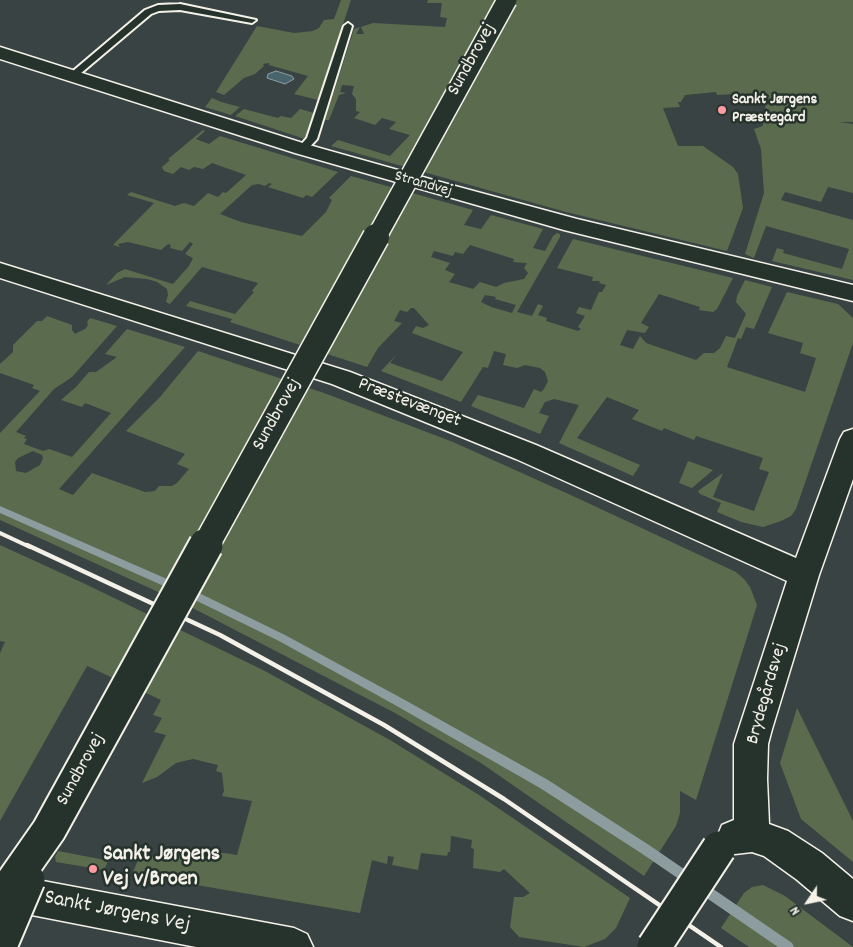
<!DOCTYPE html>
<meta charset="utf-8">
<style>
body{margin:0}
#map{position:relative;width:853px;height:947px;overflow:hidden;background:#394343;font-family:Dekko,sans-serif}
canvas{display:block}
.north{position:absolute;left:783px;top:877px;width:50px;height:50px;-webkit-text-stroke:4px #26332d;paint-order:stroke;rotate:236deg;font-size:14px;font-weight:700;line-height:20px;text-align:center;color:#f4f1e8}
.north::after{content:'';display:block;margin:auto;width:18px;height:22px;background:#f4f1e8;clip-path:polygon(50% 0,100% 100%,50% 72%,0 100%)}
</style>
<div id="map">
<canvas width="853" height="947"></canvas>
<div class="north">N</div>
</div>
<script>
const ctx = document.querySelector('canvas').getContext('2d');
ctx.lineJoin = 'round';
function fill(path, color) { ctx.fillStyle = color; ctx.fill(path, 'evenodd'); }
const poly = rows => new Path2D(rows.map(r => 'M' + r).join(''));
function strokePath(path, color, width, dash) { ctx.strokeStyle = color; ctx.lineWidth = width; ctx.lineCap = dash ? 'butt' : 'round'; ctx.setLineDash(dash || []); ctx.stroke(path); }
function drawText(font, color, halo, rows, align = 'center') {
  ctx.font = font + ' Dekko,sans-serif'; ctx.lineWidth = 5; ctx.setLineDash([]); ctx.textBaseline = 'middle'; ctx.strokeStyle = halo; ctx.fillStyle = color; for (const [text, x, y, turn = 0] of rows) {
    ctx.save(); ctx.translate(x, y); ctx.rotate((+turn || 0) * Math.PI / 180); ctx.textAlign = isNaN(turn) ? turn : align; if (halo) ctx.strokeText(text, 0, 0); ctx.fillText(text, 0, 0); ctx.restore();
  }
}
fill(poly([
 [341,0,351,0,318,100,294,94,308,76,269,65,269,63,263,64,264,66,255,74,244,78,224,95,216,92,257,26,294,33,313,31,319,28,324,20,334,19],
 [428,0,853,0,853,122,839,122,853,124,853,193,828,187,821,202,785,192,781,200,853,220,853,280,772,261,777,248,784,250,783,253,842,269,849,249,766,226,754,258,745,254,764,193,761,149,754,129,763,126,762,121,770,121,764,103,737,101,735,94,717,95,716,92,685,95,681,102,678,102,680,107,663,108,678,146,703,146,733,167,738,174,743,208,727,251,566,212,331,146,338,140,390,156,410,135,389,129,396,122,382,118,375,125,354,118,360,112,356,111,356,99,352,94,354,86,342,85,340,92,346,93,339,95,329,120,325,120,354,29,360,27,356,34,364,34,361,27,373,23,445,27,447,18,440,17,442,3,427,3],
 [212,98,221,102,240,107,231,115,205,107],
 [244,109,278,118,281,116,291,118,300,109,314,113,305,139,235,116],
 [203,130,205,131,196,139,209,144,220,136,338,172,312,197,306,195,303,198,268,187,272,184,269,183,265,186,259,184,252,185,220,214,241,222,302,236,326,212,332,200,329,198,351,176,473,210,464,225,481,229,491,215,543,229,533,248,545,251,553,236,557,233,560,234,560,237,517,312,532,316,538,304,543,306,538,315,547,318,546,321,578,331,581,329,578,327,585,316,576,313,579,307,591,310,599,292,602,292,606,285,599,283,600,281,592,281,593,277,557,268,573,239,733,278,717,309,713,312,699,310,700,307,659,294,641,323,649,327,645,333,627,330,620,345,633,349,640,336,646,343,696,360,704,353,714,353,720,348,726,336,735,338,746,314,736,302,737,296,745,280,772,287,754,329,746,327,741,339,738,338,727,367,805,392,816,358,800,353,803,343,768,333,787,292,838,304,853,318,853,343,796,509,791,516,781,521,763,527,741,522,717,512,721,503,700,494,698,491,723,473,713,497,754,511,769,472,759,469,763,458,696,436,694,440,664,428,662,431,632,419,639,410,607,397,577,438,640,465,633,476,559,443,579,405,554,399,545,402,539,413,549,416,540,434,471,406,478,395,524,408,534,389,541,392,544,389,548,381,545,372,540,368,525,365,517,368,503,365,506,354,494,351,488,368,483,367,461,402,381,371,397,354,390,363,442,381,463,352,412,333,416,326,423,328,429,325,414,308,411,308,407,312,400,310,394,321,402,323,378,348,367,367,230,322,232,319,186,306,190,301,235,314,254,292,252,291,258,283,202,267,170,304,166,302,168,295,167,289,157,282,147,279,125,277,106,285,117,273,125,269,173,284,189,266,193,258,185,254,193,244,190,242,182,251,170,248,171,245,168,244,161,250,128,242,118,244,120,247,113,245,154,203,127,195,131,192,175,206,184,203,194,206,208,193,218,197,223,192,226,193,246,175,212,163,203,169,194,167,189,170,181,167,173,174,164,171,162,167,170,160,168,159],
 [470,245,514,259,513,262,527,263,524,268,528,273,524,279,504,283,496,287,480,282,473,289,449,282,455,274,445,270,450,263,431,257,434,251,453,256,455,252,463,254],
 [485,295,496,297,495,299,516,305,512,313,491,307,481,302],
 [47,316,72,325,72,330,75,334,85,329,88,325,87,322,90,318,117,326,72,377,54,389,16,432,26,436,24,438,27,439,24,444,43,451,49,449,72,457,111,413,85,403,82,407,61,400,76,387,89,372,96,372,117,357,105,354,127,329,185,347,59,489,73,495,92,473,145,492,155,491,159,486,172,486,177,483,189,469,177,464,185,454,126,431,160,397,198,351,324,393,453,442,575,497,736,572,744,579,750,587,757,605,696,800,680,791,680,813,676,826,644,876,481,763,395,713,187,605,0,520,0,433,40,391,32,388,34,385,0,373,0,364,13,352,13,345,37,321,42,321],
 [33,451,42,455,43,458,40,465,26,473,16,471,15,462,18,458],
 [688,461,713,470,692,488,679,483],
 [0,545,83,583,263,670,390,740,479,795,630,898,616,928,605,939,584,947,519,937,510,927,514,897,523,897,530,893,504,869,500,872,473,868,474,849,471,848,472,840,451,836,450,852,448,852,447,856,421,853,418,870,392,865,394,857,388,856,387,864,372,860,360,913,132,874,139,858,167,855,173,851,182,852,184,847,237,855,252,801,222,796,224,791,222,773,216,771,218,765,193,759,176,763,157,777,142,783,166,735,154,732,162,718,153,715,161,700,87,666,0,821,0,653,5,642,0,641],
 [797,708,853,821,853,862,801,819,780,763],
 [58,851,105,860,108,861,104,870,56,862,55,857],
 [763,885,785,896,853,947,749,947,721,928,744,893,752,887]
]), '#5b6c4e');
const water = poly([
 [276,71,292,76,294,79,285,84,267,78,268,74,276,71]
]);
fill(water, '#48656e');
strokePath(water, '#8d9d9f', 1);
fill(poly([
 [0,506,199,593,285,635,403,699,548,780,649,845,792,943,794,947,778,947,641,853,540,788,395,705,279,641,193,599,0,513,0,506]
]), '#8d9d9f');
const lane = poly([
 [180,4,256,20,252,23,180,10,159,11,151,14,74,79,66,77,145,10,158,5,180,4],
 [348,23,352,26,317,139,306,151,298,151,297,149,307,138,344,26,348,23]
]);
const street = poly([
 [0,47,309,145,444,183,577,219,853,285,853,301,564,230,295,153,0,59,0,47]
]);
const secondary = poly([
 [0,263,350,372,536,445,796,558,840,439,844,432,853,429,853,479,819,575,772,729,768,744,767,779,769,824,788,831,822,853,853,879,853,921,840,916,796,879,764,856,752,852,735,854,722,849,717,837,722,825,734,820,734,744,787,581,516,459,332,384,0,278,0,263],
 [0,873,294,928,307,934,313,947,196,947,1,909,0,873]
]);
strokePath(lane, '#f4f1e8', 4);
strokePath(street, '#f4f1e8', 3);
strokePath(secondary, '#f4f1e8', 3);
fill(lane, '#26332d');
fill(street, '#26332d');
fill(secondary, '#26332d');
strokePath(poly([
 [0,533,30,547]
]), '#f4f1e8', 4);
strokePath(poly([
 [27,545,220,635,384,725,504,799,721,947]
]), '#f4f1e8', 4.5);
const secondaryBridge = poly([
 [654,947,719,848]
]);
const primaryBridgeFar2 = poly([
 [376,238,507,0]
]);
const primaryBridgeFar1 = poly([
 [205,547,376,237]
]);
const primaryBridge = poly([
 [0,900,49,830,206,545],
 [0,946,28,880]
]);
strokePath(secondaryBridge, '#f4f1e8', 37, []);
strokePath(primaryBridgeFar2, '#f4f1e8', 22, []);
strokePath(primaryBridgeFar1, '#f4f1e8', 29, []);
strokePath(primaryBridge, '#f4f1e8', 37, []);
strokePath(secondaryBridge, '#26332d', 33);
strokePath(primaryBridgeFar2, '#26332d', 19);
strokePath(primaryBridgeFar1, '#26332d', 26);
strokePath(primaryBridge, '#26332d', 33);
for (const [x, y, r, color] of [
 [722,110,5,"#ff9aa2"],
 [93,869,5,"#ff9aa2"]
]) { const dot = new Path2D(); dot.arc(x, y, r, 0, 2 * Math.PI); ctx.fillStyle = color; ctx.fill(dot); strokePath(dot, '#26332d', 2); }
drawText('bold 16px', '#f4f1e8', '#26332d', [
 ["Sankt Jørgens",732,101],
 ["Præstegård",732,119]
], 'left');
drawText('16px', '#f4f1e8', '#26332d', [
 ["Strandvej",423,185,16]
]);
drawText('19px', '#f4f1e8', '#26332d', [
 ["Sundbrovej",473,60,-61],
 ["Præstevænget",409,404,21],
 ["Sundbrovej",278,415,-61],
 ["Brydegårdsvej",768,694,-74],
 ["Sundbrovej",82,770,-61]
]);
drawText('bold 22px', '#f4f1e8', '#26332d', [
 ["Sankt Jørgens",103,856],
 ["Vej v/Broen",103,881]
], 'left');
drawText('22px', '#f4f1e8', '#26332d', [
 ["Sankt Jørgens Vej",117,913,11]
]);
</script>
